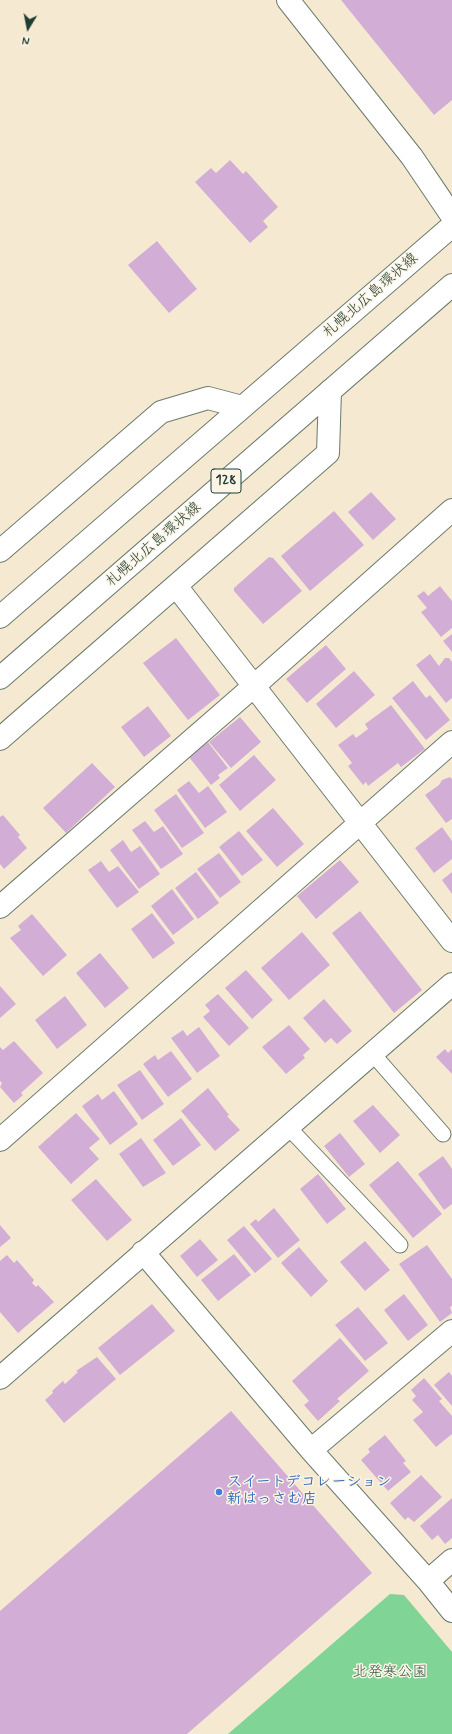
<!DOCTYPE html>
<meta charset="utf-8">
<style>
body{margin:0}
#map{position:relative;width:452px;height:1734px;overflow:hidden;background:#f5ead1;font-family:Mynerve,sans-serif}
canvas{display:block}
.north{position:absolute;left:8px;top:8px;width:40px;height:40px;-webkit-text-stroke:3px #fcf5e5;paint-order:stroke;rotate:190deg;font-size:11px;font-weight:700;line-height:16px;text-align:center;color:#1f3d34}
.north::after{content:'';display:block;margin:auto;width:14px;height:18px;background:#1f3d34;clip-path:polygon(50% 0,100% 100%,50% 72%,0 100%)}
</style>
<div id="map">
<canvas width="452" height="1734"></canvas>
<div class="north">N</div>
</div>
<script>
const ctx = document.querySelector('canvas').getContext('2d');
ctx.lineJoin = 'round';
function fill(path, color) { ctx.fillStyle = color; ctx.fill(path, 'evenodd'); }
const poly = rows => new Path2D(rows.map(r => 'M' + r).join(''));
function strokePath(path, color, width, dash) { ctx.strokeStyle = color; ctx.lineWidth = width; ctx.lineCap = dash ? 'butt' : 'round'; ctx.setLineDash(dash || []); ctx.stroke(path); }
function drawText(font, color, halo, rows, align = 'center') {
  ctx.font = font + ' Mynerve,"Klee One",sans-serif'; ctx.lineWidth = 3; ctx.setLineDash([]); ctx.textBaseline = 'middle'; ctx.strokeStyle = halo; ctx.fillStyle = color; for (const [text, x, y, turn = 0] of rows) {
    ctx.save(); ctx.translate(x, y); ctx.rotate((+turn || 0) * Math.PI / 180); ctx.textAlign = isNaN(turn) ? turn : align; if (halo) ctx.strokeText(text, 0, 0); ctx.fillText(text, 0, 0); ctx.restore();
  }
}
fill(poly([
 [390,1594,404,1595,452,1652,452,1734,228,1734]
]), '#7fd496');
fill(poly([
 [341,0,452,0,452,100,434,115],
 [230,160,243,174,246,171,278,207,263,221,268,227,250,243,195,182,211,168,216,173],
 [157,241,197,289,169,313,128,265],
 [371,492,396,519,373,540,348,512],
 [334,511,364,545,310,591,281,556],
 [269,557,273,558,302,591,263,624,234,591,234,588],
 [440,586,452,601,452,628,441,637,421,612,427,608,417,596,424,591,428,596],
 [452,634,452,652,443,641],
 [176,638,220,695,188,720,143,663],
 [326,645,346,669,307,703,286,679],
 [430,654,439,666,445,658,449,658,452,662,452,698,446,703,416,665],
 [354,671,375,695,336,728,316,704],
 [413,681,426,698,430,695,450,720,426,740,392,698],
 [391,705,425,749,401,767,398,763,368,786,366,782,363,785,348,766,352,763,338,745,353,734,356,738,368,729,365,724],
 [148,706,171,736,144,757,121,727],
 [240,717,261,742,231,768,209,742],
 [208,742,228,768,218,775,220,778,211,785,189,757],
 [254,755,276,780,240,811,219,785],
 [92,763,115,787,66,833,43,808],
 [450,777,452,779,452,819,446,823,425,795,439,785,442,780],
 [189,781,199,793,208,786,227,812,205,828,177,790],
 [176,794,204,833,182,848,154,810],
 [273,808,304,844,277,867,246,831],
 [3,815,20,835,18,837,27,848,4,869,0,864,0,817],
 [145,821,154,832,163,826,183,854,161,869,132,830],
 [442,827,452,841,452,859,434,873,415,848],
 [239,831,263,860,242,876,219,847],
 [123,840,131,852,140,846,160,874,139,889,110,850],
 [219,853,241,882,220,898,197,869],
 [340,860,359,882,316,919,297,896],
 [101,861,109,872,118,866,139,892,117,908,88,870],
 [196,872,219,903,198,919,175,888],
 [452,872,452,894,442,880],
 [172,889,194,919,173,935,151,906],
 [360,911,422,990,394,1013,332,933],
 [152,913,175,943,153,959,131,929],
 [32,914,67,955,43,976,10,938,21,930,18,926],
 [302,932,330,965,289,1000,261,968],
 [100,953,129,988,105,1008,76,973],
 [246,970,273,1000,252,1019,225,988],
 [0,986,16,1004,0,1018],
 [218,994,249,1028,229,1046,203,1017,210,1011,205,1005],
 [65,996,87,1025,57,1049,35,1020],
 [324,999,352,1031,337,1044,331,1038,325,1043,303,1018],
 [289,1025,310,1049,303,1055,305,1058,286,1074,262,1047],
 [199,1027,220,1056,197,1073,171,1038,183,1030,187,1036],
 [14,1041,43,1073,21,1093,23,1095,14,1103,0,1087,2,1083,0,1081,0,1047,3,1050],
 [445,1049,448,1053,452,1049,452,1074,436,1057],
 [171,1051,192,1079,168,1097,143,1064,155,1055,158,1060],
 [140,1070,164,1104,142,1120,117,1085],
 [208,1088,229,1115,227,1116,240,1130,215,1151,181,1111],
 [114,1091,138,1124,110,1145,82,1106,98,1094,102,1100],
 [373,1105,400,1135,380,1153,353,1121],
 [76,1113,100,1139,89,1148,99,1159,71,1184,38,1147],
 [181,1118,201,1145,173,1166,153,1140],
 [340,1133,365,1164,349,1177,324,1146],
 [141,1138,166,1173,143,1187,119,1154],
 [443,1156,452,1169,452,1204,444,1210,418,1174],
 [398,1161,442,1214,413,1238,369,1185],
 [318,1174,346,1209,327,1224,300,1189],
 [96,1179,132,1220,107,1241,71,1200],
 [274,1208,300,1240,278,1258,250,1224,256,1219,258,1222],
 [0,1225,11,1238,0,1247],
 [244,1226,272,1259,255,1273,227,1240],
 [200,1239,218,1260,197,1277,180,1256],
 [365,1241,390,1270,365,1291,340,1262],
 [427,1245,452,1279,452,1306,450,1307,452,1313,440,1322,399,1264],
 [299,1247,328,1281,311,1297,281,1263],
 [234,1254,251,1275,218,1301,201,1280],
 [7,1255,14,1263,17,1260,34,1280,32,1283,36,1287,38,1285,54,1302,18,1333,0,1312,0,1261],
 [404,1294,428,1325,408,1341,384,1310],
 [152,1304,175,1331,120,1375,98,1348],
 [358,1307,388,1343,365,1361,335,1325],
 [340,1338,369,1371,337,1399,340,1401,318,1421,304,1405,309,1401,292,1381],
 [97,1357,116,1379,64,1423,45,1400,53,1393,52,1391,63,1381,65,1384,78,1372,76,1371],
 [449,1372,452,1376,452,1406,434,1385],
 [424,1378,442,1399,439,1401,452,1416,452,1434,436,1447,413,1420,423,1412,412,1400,416,1396,411,1390],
 [231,1411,372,1573,187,1734,0,1734,0,1611],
 [385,1435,406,1461,403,1463,411,1472,388,1491,361,1460,370,1452,368,1449],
 [421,1475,442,1497,414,1522,408,1517,405,1520,390,1503],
 [452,1498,452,1538,445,1544,438,1535,432,1540,420,1526]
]), '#d2aed6');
const lane = poly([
 [372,1053,443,1134],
 [288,1127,400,1245]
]);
const street = poly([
 [288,0,412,157,452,216],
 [0,551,161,412,208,398,242,407],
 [176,586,452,941],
 [0,739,328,453,330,391],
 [0,907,254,686,452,510],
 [0,1140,452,742],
 [143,1252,311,1450,428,1581,452,1611],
 [0,1378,452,984],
 [311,1450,452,1331],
 [428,1581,452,1560]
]);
const primary = poly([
 [0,617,452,226],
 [0,678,452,285]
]);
strokePath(lane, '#6a7a6b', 17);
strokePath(street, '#6a7a6b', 24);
strokePath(primary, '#6a7a6b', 24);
strokePath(lane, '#fff', 15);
strokePath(street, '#fff', 22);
strokePath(primary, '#fff', 22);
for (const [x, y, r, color] of [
 [219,1492,4,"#3f7fe0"]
]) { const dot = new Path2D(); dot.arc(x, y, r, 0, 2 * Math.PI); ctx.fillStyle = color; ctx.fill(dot); strokePath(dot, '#fcf5e5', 1.5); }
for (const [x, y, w] of [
 [226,481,30]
]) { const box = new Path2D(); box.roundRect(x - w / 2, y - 12, w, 24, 3); ctx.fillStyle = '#fcf5e5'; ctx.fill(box); strokePath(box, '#1f3d34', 1); }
drawText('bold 14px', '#1f3d34', null, [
 ["128",226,481]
]);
drawText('15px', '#1f3d34', '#fcf5e5', [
 ["札幌北広島環状線",371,296,-41],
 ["札幌北広島環状線",154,545,-41]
]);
drawText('bold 15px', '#366cbe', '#fcf5e5', [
 ["スイートデコレーション",227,1483],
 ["新はっさむ店",227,1500]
], 'left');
drawText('15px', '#325b48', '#fcf5e5', [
 ["北発寒公園",390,1673]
]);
</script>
